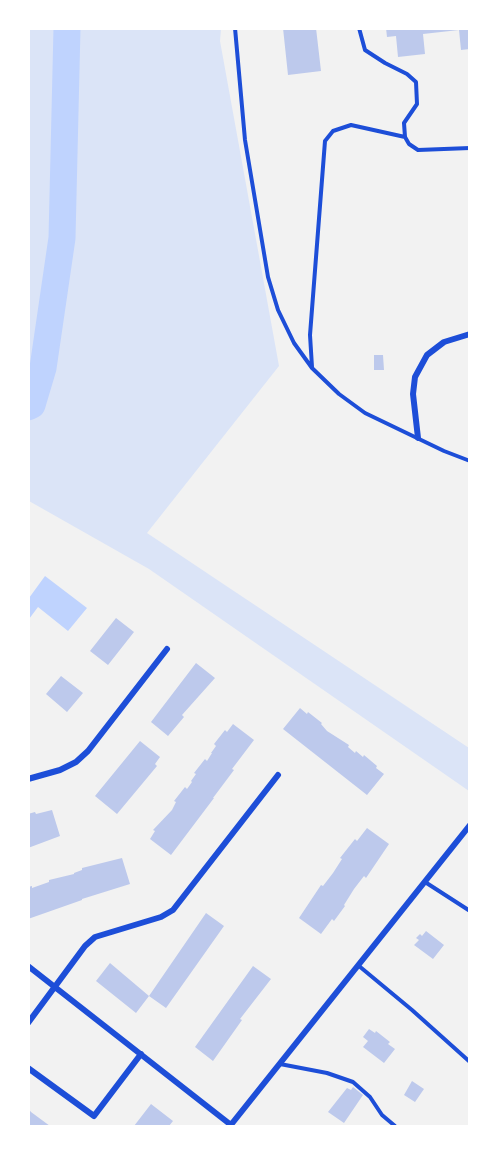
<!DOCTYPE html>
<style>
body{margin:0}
#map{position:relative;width:498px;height:1155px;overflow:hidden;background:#f2f2f2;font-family:Cabin,sans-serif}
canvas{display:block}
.frame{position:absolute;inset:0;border:30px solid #fff;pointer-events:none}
</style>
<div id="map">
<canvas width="498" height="1155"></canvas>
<div class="frame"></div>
</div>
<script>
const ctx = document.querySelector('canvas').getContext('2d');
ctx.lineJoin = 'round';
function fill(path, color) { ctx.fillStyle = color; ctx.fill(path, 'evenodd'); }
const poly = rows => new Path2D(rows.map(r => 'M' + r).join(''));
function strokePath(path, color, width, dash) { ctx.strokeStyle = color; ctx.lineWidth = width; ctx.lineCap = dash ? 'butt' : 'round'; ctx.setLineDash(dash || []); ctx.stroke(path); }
fill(poly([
 [29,28,221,29,220,41,279,366,147,533,469,748,469,791,149,569,29,501]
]), '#dbe4f7');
fill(poly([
 [45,576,87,608,68,631,38,607,29,619,29,598]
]), '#bfd3fe');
strokePath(poly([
 [28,407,32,405,43,368,62,238,67,28]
]), '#bfd3fe', 27);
fill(poly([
 [283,28,316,28,321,71,288,75],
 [386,28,470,28,470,49,461,50,459,30,423,34,425,54,398,57,396,36,387,37],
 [374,355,383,355,384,370,374,370],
 [116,618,134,632,108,665,90,651],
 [196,663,215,678,182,715,184,717,168,736,151,722],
 [61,676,83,693,67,712,46,694],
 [300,708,307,714,308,712,322,723,321,724,327,731,349,745,348,747,355,753,356,751,363,757,364,755,377,766,376,768,384,774,367,795,283,729],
 [233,724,254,740,232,769,234,770,213,798,214,798,171,855,150,839,155,831,153,830,172,810,176,802,174,801,185,787,187,789,192,782,191,781,196,774,194,773,205,759,207,761,212,753,211,753,216,746,214,744,225,730,227,732],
 [140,741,160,757,155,764,157,766,117,814,95,796],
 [52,810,60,836,28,848,28,814,35,812,36,814],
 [367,828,389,844,366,878,364,876,354,889,344,905,345,906,334,921,332,919,321,934,299,918,321,885,323,886,333,873,342,859,340,858,355,839,357,841],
 [122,858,130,884,82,899,82,900,28,919,28,887,32,886,32,888,49,882,49,880,74,874,74,873,82,870,82,868],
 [206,913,224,926,166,1008,149,996],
 [426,931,444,945,433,959,414,945,419,940,416,938,420,934,422,936],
 [110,963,149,996,136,1013,96,981],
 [253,966,271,979,240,1019,242,1020,213,1061,195,1047],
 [369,1029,375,1033,376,1031,390,1042,388,1044,395,1049,384,1063,363,1047,368,1041,363,1037],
 [412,1081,424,1089,415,1102,404,1095],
 [353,1087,363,1095,344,1123,328,1112,347,1088,351,1090],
 [151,1104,173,1121,169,1126,134,1126],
 [28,1108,31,1112,50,1126,28,1126]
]), '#bdc9ec');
strokePath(poly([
 [235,28,245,140,268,277,278,310,294,343,312,368,339,394,365,413,444,451,470,461],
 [359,28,365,50,385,63,407,74,416,82,417,104,404,123,405,137,409,144,418,150,470,148],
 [312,367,310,335,325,141,333,131,351,125,405,137],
 [425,882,470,911],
 [359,966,412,1010,470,1062],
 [280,1064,327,1073,353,1082,370,1097,382,1115,395,1126]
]), '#1d4ed8', 4);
strokePath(poly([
 [418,438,413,394,415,377,427,355,444,342,470,334],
 [28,779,60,770,76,762,88,751,167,649],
 [28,966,231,1125],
 [28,1023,85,946,95,937,161,917,173,910,278,775],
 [28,1068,94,1116,141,1054],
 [230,1126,470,825]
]), '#1d4ed8', 6);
</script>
